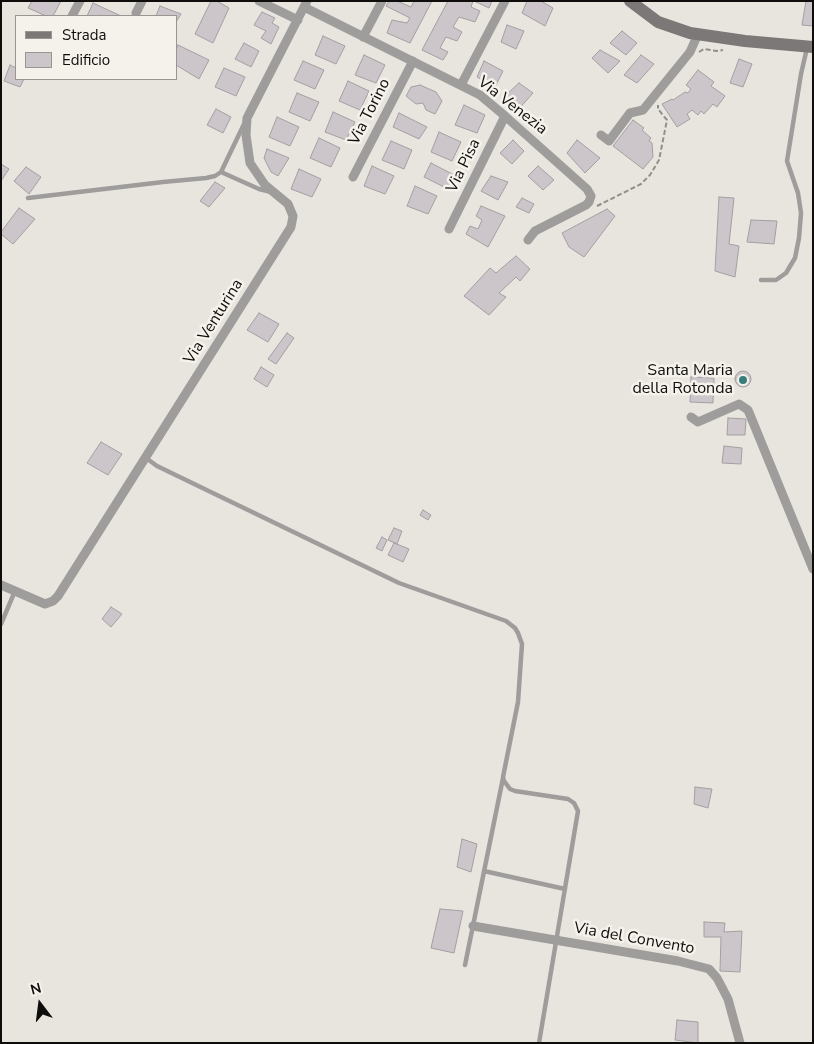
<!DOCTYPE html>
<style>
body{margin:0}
#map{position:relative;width:814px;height:1044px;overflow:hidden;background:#e8e5df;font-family:"Nunito Sans",sans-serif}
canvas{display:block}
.frame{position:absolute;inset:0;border:2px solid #0e0d0b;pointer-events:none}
.legend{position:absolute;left:15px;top:15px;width:162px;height:65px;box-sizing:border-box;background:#f5f2ec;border:1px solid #999692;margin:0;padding:6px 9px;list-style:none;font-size:15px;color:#0e0d0b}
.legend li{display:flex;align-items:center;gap:10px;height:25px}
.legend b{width:25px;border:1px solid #999692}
.north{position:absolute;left:15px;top:979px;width:50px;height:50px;-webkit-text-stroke:4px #f5f2ec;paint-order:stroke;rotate:345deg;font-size:14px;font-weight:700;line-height:20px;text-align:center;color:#0e0d0b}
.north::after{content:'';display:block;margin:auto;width:18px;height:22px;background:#0e0d0b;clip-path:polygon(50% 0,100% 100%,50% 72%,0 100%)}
</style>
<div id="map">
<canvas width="814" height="1044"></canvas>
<div class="frame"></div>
<ul class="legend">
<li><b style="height:6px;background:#7d7878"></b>Strada</li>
<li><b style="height:14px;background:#ccc6ca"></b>Edificio</li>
</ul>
<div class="north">N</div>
</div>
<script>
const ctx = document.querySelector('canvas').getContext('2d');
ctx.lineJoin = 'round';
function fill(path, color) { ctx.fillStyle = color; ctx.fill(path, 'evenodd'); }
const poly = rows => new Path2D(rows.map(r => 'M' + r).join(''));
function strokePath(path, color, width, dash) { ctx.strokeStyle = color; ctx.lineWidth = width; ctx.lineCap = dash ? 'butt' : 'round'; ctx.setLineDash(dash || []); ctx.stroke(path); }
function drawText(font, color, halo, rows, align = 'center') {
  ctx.font = font + ' "Nunito Sans",sans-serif'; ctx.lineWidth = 5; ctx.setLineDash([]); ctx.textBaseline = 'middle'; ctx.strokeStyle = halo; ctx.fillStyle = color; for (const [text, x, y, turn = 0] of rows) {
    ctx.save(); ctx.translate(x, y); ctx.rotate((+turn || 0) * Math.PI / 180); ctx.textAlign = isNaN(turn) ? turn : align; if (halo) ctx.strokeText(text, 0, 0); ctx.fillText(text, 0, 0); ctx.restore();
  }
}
const building = poly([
 [32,1,61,1,53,16,46,16,28,8,32,1],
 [211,1,217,1,229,8,213,43,195,34,211,1],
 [389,1,397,1,411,7,414,1,432,1,410,43,387,33,392,20,407,23,410,18,386,6,389,1],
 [448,1,473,1,471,7,480,11,475,22,459,17,453,27,462,32,457,41,446,37,440,48,448,52,443,60,422,50,448,1],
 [474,1,492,1,489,8,474,1],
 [527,1,541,1,553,8,545,26,522,13,527,1],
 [806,1,813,1,813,26,802,25,806,1],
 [93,3,121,16,87,16,93,3],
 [160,6,181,14,176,22,176,16,156,16,160,6],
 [262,12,275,18,272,23,279,27,271,44,261,38,266,31,254,25,262,12],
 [507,25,524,31,516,49,501,42,507,25],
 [622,31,637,43,626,55,610,43,622,31],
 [323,36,345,46,336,64,315,55,323,36],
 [244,43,259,51,251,67,235,59,244,43],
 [178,45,209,60,199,79,176,65,176,49,178,45],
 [600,50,620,61,608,73,592,58,600,50],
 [364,55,385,65,376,83,355,75,364,55],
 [641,55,654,64,637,83,624,75,641,55],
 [739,59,752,64,743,87,730,83,739,59],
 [303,61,324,70,315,89,294,80,303,61],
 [484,61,503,71,495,87,477,77,484,61],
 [10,65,16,68,16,79,24,79,20,87,4,81,10,65],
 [224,68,245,77,236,96,215,87,224,68],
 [698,70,714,82,711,86,725,96,717,107,713,104,704,114,701,111,698,115,692,110,687,114,690,119,677,127,662,104,672,99,673,100,685,92,688,93,691,89,686,85,698,70],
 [348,81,369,91,360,110,339,101,348,81],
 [519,83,533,93,517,111,506,95,519,83],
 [420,85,436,92,442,101,435,114,426,110,423,103,416,104,406,96,411,87,420,85],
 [297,93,319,102,310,121,289,112,297,93],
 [464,105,485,115,477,133,455,125,464,105],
 [216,109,231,117,223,133,207,125,216,109],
 [333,112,355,122,346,140,325,132,333,112],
 [399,113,427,127,419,139,393,127,399,113],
 [277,117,299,127,290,146,269,137,277,117],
 [633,120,644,128,642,130,651,138,649,141,652,143,653,157,643,169,613,146,633,120],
 [439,132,461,142,452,161,431,152,439,132],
 [319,138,340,148,331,167,310,158,319,138],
 [513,140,524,151,512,164,500,153,513,140],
 [577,140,600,158,585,173,567,153,577,140],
 [391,141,412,150,404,169,382,160,391,141],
 [267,149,289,158,278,176,271,172,264,158,267,149],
 [431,163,458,177,450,190,424,177,431,163],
 [1,164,9,169,1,181,1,164],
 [372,166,394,176,385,194,364,186,372,166],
 [538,166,554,180,543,190,528,176,538,166],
 [26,167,41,177,29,194,14,181,26,167],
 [299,169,321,179,312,197,291,189,299,169],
 [491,176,508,182,498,200,481,191,491,176],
 [215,182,225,188,209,207,200,201,215,182],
 [415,186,437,196,428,214,407,206,415,186],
 [719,197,734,198,729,244,739,246,735,277,715,271,719,197],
 [522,198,534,204,529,213,516,207,522,198],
 [481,206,505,216,488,247,466,234,470,226,478,229,482,220,476,216,481,206],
 [19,208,35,219,13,244,1,234,1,232,19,208],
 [607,209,615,216,584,257,569,247,562,233,607,209],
 [751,220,777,221,774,244,747,242,751,220],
 [516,256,530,269,520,281,516,277,499,293,506,297,489,315,464,296,490,268,496,273,516,256],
 [259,313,279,324,268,342,247,330,259,313],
 [287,333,294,338,276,364,268,359,287,333],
 [261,367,274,375,267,387,254,379,261,367],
 '735 379a8 8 0 1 1 16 0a8 8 0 1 1-16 0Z',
 [691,377,714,378,713,403,690,402,691,377],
 [728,418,746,419,745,435,727,435,728,418],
 [101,442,122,454,108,475,87,463,101,442],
 [724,446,742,448,741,464,722,463,724,446],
 [423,510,431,515,428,520,420,515,423,510],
 [394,528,402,531,397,544,388,540,394,528],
 [382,537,387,540,382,551,376,548,382,537],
 [394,543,409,549,403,562,388,555,394,543],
 [111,607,122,614,111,627,102,619,111,607],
 [695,787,712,789,708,808,694,804,695,787],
 [462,839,477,844,471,872,457,867,462,839],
 [440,909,463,911,454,953,431,948,440,909],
 [704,922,725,923,724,932,742,931,740,972,720,971,721,937,704,937,704,922],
 [677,1020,698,1022,698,1043,675,1040,677,1020]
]);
fill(building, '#ccc6ca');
strokePath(building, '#a49ea2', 1);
strokePath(poly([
 [699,52,704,49,717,51,723,50],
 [597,206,641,184,650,175,659,160,667,120,658,109,658,105]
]), '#918f8a', 2, [5, 2.5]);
strokePath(poly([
 [245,122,221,172,259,189,271,192],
 [28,198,163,182,206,178,215,176,221,172],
 [761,280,776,280,786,273,795,258,799,238,801,213,798,193,787,161,801,74,807,48],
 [146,458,157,466,399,583,506,621,515,628,518,633,522,644,518,702,503,777,504,781,510,789,515,791,568,799,574,803,578,811,539,1043],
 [1,624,15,591],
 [484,871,565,889],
 [465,965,503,778]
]), '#9f9c9c', 4.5);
strokePath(poly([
 [259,1,298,20],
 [304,7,480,95,505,116,587,189,591,196,589,202,586,205,535,231,528,240],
 [136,13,142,1],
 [72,16,80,1],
 [363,37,382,1],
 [461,85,505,1],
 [601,135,609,141,630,113,643,110,690,52,698,34],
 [353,177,413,61],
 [449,229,505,116],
 [691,417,698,422,739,404,748,410,813,569],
 [1,585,45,604,53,601,58,596,291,227,293,216,288,204,265,185,250,163,246,135,247,118,307,1],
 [473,926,678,961,709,969,717,978,728,999,740,1043]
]), '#9f9c9c', 9);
strokePath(poly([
 [630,1,658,22,690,33,745,41,813,47]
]), '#7d7878', 12);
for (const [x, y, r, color] of [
 [743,380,5,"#367e7a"]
]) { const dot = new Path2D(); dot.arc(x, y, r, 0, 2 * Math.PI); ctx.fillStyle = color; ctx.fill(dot); strokePath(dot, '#f5f2ec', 2); }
drawText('16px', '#0e0d0b', '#f5f2ec', [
 ["Via Venezia",512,106,38],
 ["Via Torino",370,112,-63],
 ["Via Pisa",464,166,-64],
 ["Via Venturina",214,322,-58],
 ["Via del Convento",634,939,10]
]);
drawText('16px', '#0e0d0b', '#f5f2ec', [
 ["Santa Maria",733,371],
 ["della Rotonda",733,389]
], 'right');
</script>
